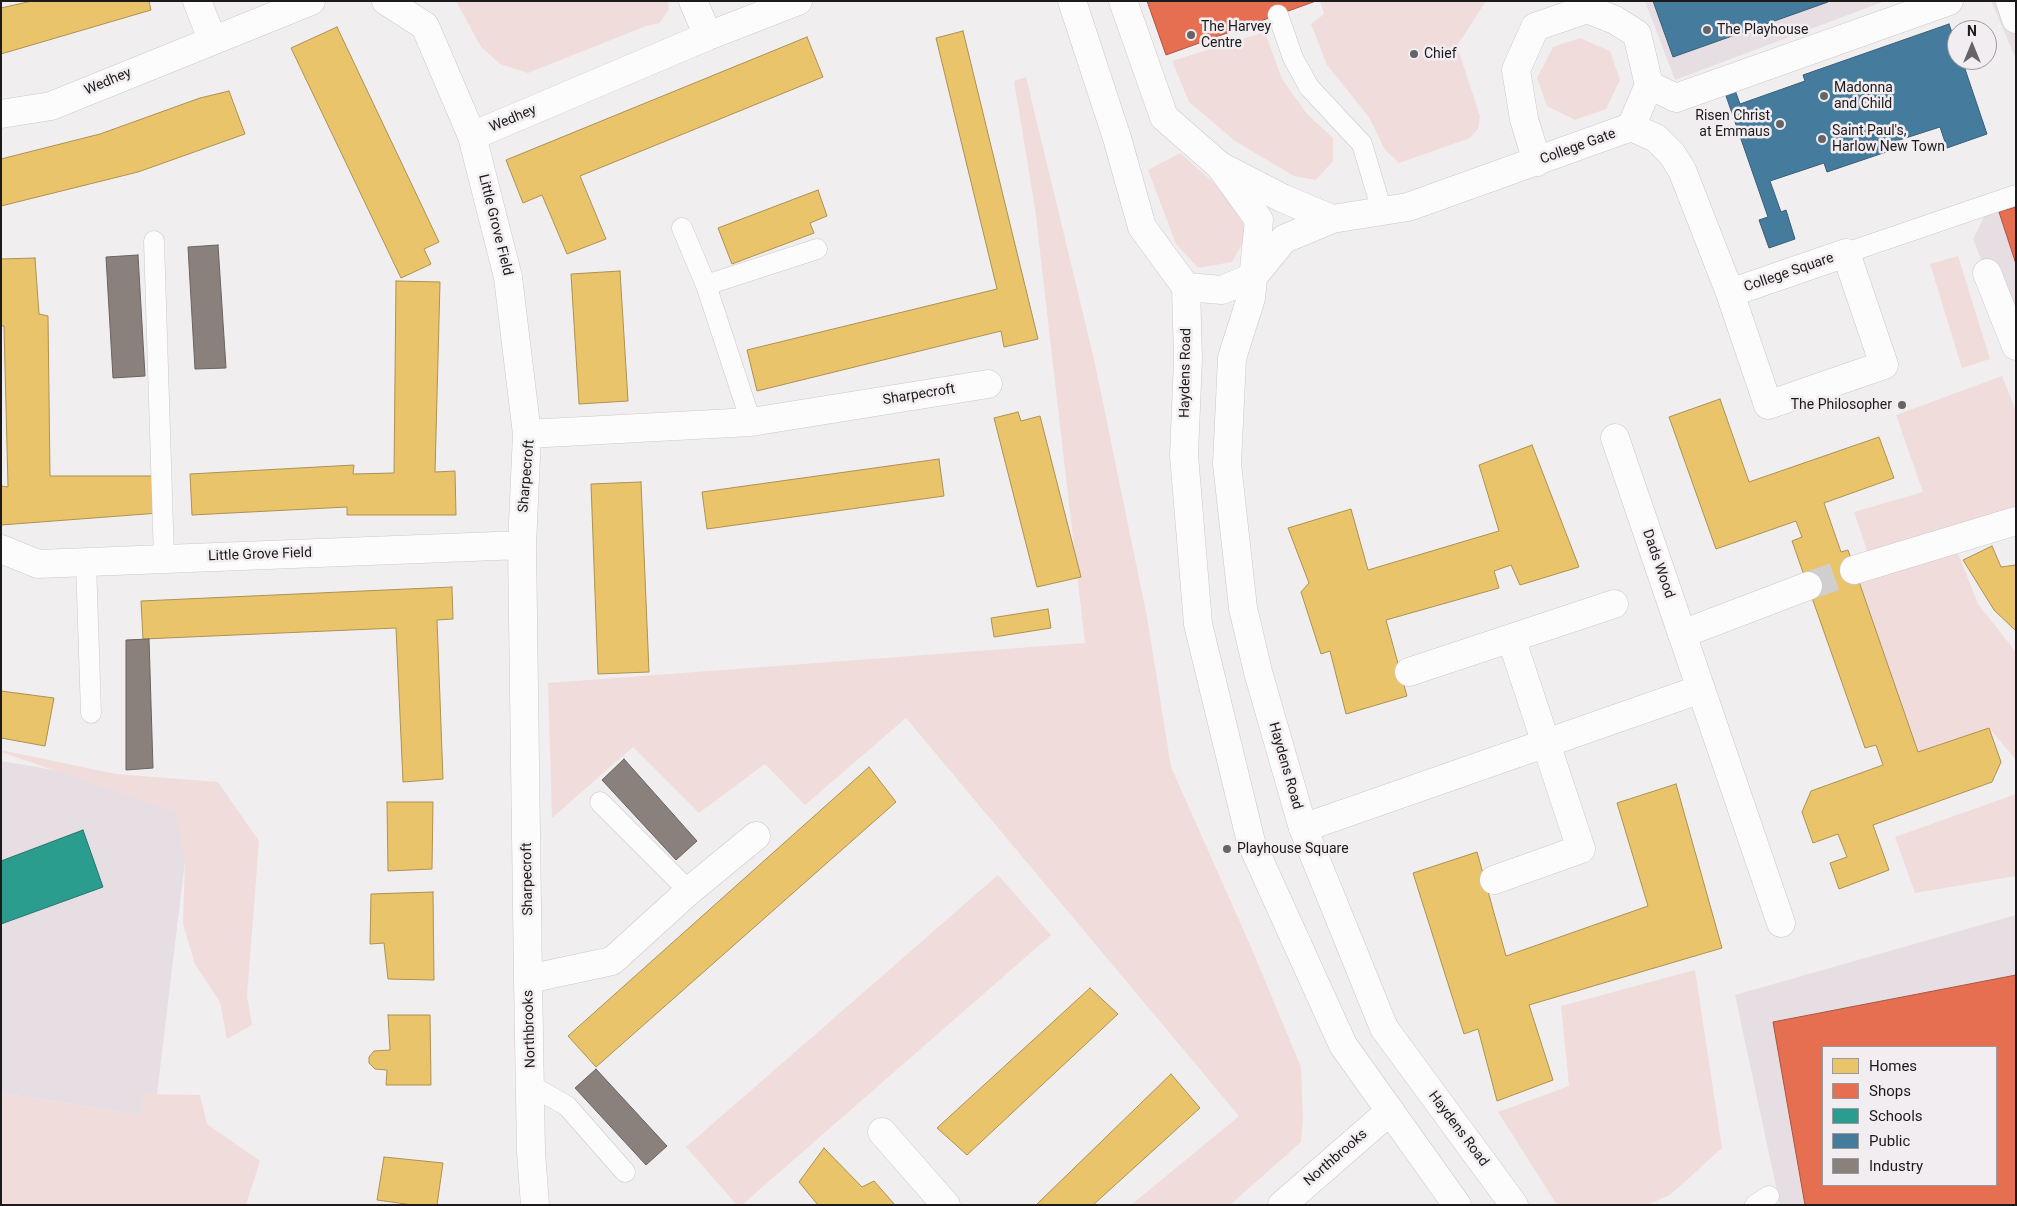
<!DOCTYPE html>
<style>
body{margin:0}
#map{position:relative;width:2017px;height:1206px;overflow:hidden;background:#f1eef0;font-family:Roboto,sans-serif}
canvas{display:block}
.frame{position:absolute;inset:0;border:2px solid #1c1a1b;pointer-events:none}
.legend{position:absolute;left:1822px;top:1046px;width:175px;height:140px;box-sizing:border-box;background:#f2edf0;border:1px solid #9c999b;margin:0;padding:6px 9px;list-style:none;font-size:15px;color:#1c1a1b}
.legend li{display:flex;align-items:center;gap:10px;height:25px}
.legend b{width:25px;border:1px solid #9c999b}
.north{position:absolute;left:1947px;top:20px;width:50px;height:50px;box-sizing:border-box;background:#f2edf0;border:1px solid #9c999b;border-radius:50%;rotate:0deg;font-size:14px;font-weight:700;line-height:20px;text-align:center;color:#1c1a1b}
.north::after{content:'';display:block;margin:auto;width:18px;height:22px;background:#676466;clip-path:polygon(50% 0,100% 100%,50% 72%,0 100%)}
</style>
<div id="map">
<canvas width="2017" height="1206"></canvas>
<div class="frame"></div>
<ul class="legend">
<li><b style="height:14px;background:#e9c46a"></b>Homes</li>
<li><b style="height:14px;background:#e76f51"></b>Shops</li>
<li><b style="height:14px;background:#2a9d8f"></b>Schools</li>
<li><b style="height:14px;background:#457b9d"></b>Public</li>
<li><b style="height:14px;background:#8a817c"></b>Industry</li>
</ul>
<div class="north">N</div>
</div>
<script>
const ctx = document.querySelector('canvas').getContext('2d');
ctx.lineJoin = 'round';
function fill(path, color) { ctx.fillStyle = color; ctx.fill(path, 'evenodd'); }
const poly = rows => new Path2D(rows.map(r => 'M' + r).join(''));
function strokePath(path, color, width, dash) { ctx.strokeStyle = color; ctx.lineWidth = width; ctx.lineCap = dash ? 'butt' : 'round'; ctx.setLineDash(dash || []); ctx.stroke(path); }
function drawText(font, color, halo, rows, align = 'center') {
  ctx.font = font + ' Roboto,sans-serif'; ctx.lineWidth = 5; ctx.setLineDash([]); ctx.textBaseline = 'middle'; ctx.strokeStyle = halo; ctx.fillStyle = color; for (const [text, x, y, turn = 0] of rows) {
    ctx.save(); ctx.translate(x, y); ctx.rotate((+turn || 0) * Math.PI / 180); ctx.textAlign = isNaN(turn) ? turn : align; if (halo) ctx.strokeText(text, 0, 0); ctx.fillText(text, 0, 0); ctx.restore();
  }
}
fill(poly([
 [1645,1,1885,1,1675,80],
 [1991,1,2016,1,2016,59],
 [2016,195,2016,348,1973,239,1991,203],
 [1,761,193,794,157,1094,141,1094,141,1115,1,1093],
 [2016,915,2016,1205,1780,1205,1735,995],
 [1823,1047,1996,1047,1996,1185,1823,1185]
]), '#e6dee2');
fill(poly([
 [456,1,668,1,669,10,659,23,646,26,528,73,500,64,481,47],
 [1320,1,1486,1,1457,46,1480,116,1478,129,1470,138,1399,163,1385,150,1369,117,1327,65,1311,24,1324,14],
 [1265,32,1282,79,1307,114,1333,138,1333,161,1316,180,1294,176,1235,141,1189,102,1172,61],
 [1580,38,1610,51,1620,80,1606,109,1575,120,1547,106,1537,78,1553,47],
 [1026,77,1094,359,1147,617,1171,767,1251,947,1301,1067,1303,1119,1301,1142,1230,1205,1131,1205,1239,1116,906,718,805,805,765,764,699,813,633,747,552,818,548,683,1085,643,1035,208,1014,81],
 [1180,153,1237,203,1247,236,1232,262,1198,268,1176,244,1148,170],
 [1958,256,1990,359,1962,368,1930,264],
 [2002,376,2016,411,2016,508,1869,556,1854,512,1923,492,1896,415],
 [1958,553,1978,604,2016,652,2016,760,1989,728,1918,752,1857,577],
 [1,750,116,774,218,782,259,841,247,996,252,1025,227,1039,220,1002,195,964,183,924,185,858,175,812,1,752],
 [2016,794,2016,876,1915,893,1895,837],
 [998,875,1051,935,742,1205,737,1205,686,1147],
 [1695,970,1722,1148,1670,1195,1647,1205,1557,1205,1498,1112,1569,1086,1561,1006],
 [1,1093,141,1115,141,1094,200,1095,207,1124,260,1161,246,1205,1,1205]
]), '#f0dddb');
const homes = poly([
 [32,1,149,1,151,10,1,54,1,8,32,1],
 [337,27,439,242,424,249,431,264,401,278,291,48,337,27],
 [963,31,1038,339,1004,347,1001,331,757,391,747,350,997,289,936,38,963,31],
 [807,37,823,77,580,176,606,239,567,254,542,195,523,203,506,160,807,37],
 [229,91,245,134,138,172,1,206,1,159,100,134,200,98,229,91],
 [818,190,827,216,810,223,814,233,732,264,718,228,818,190],
 [35,258,39,314,48,316,50,476,157,476,159,513,1,525,1,486,8,487,4,326,1,326,1,259,35,258],
 [620,271,628,401,579,404,571,274,620,271],
 [396,281,440,282,435,472,455,471,456,515,347,515,347,507,192,515,190,474,354,465,353,474,394,473,396,281],
 [1720,399,1749,482,1879,437,1894,478,1824,503,1841,552,1848,550,1918,752,1989,728,2001,762,1992,782,1873,825,1889,870,1839,889,1830,863,1847,857,1838,834,1813,843,1802,812,1811,791,1883,765,1876,745,1865,748,1792,541,1802,537,1796,521,1716,549,1669,417,1720,399],
 [1018,412,1021,421,1040,416,1081,577,1037,587,994,418,1018,412],
 [1532,445,1579,567,1520,585,1511,565,1494,571,1499,588,1386,620,1407,696,1346,714,1330,651,1321,654,1301,592,1309,583,1288,528,1351,509,1368,570,1499,531,1479,465,1532,445],
 [939,459,944,496,707,529,702,492,939,459],
 [641,482,649,672,598,674,591,484,641,482],
 [1992,546,2001,567,2016,565,2016,631,1994,610,1963,560,1992,546],
 [452,587,453,619,437,620,443,779,403,782,396,628,143,639,141,601,452,587],
 [1048,609,1051,628,994,637,991,618,1048,609],
 [1,691,54,698,45,746,1,738,1,691],
 [869,767,896,802,596,1067,568,1036,869,767],
 [1676,784,1722,948,1529,1005,1553,1080,1497,1101,1478,1029,1464,1034,1413,873,1477,852,1506,956,1648,906,1617,803,1676,784],
 [387,802,433,802,432,869,388,871,387,802],
 [433,892,434,980,388,979,384,943,370,944,371,894,433,892],
 [1090,988,1118,1014,967,1155,937,1128,1090,988],
 [388,1015,430,1015,431,1085,386,1085,387,1070,375,1069,369,1063,369,1057,374,1051,390,1050,388,1015],
 [1171,1074,1200,1108,1093,1205,1036,1205,1171,1074],
 [824,1148,862,1187,874,1181,895,1205,818,1205,799,1182,824,1148],
 [384,1157,443,1163,437,1205,413,1205,377,1200,384,1157]
]);
fill(homes, '#e9c46a');
strokePath(homes, '#ac9152', 1);
const shops = poly([
 [1147,1,1316,1,1166,55,1147,1],
 [2016,207,2016,264,1999,212,2016,207],
 [2016,975,2016,1205,1805,1205,1773,1022,2016,975],
 [1823,1047,1996,1047,1996,1185,1823,1185,1823,1047]
]);
fill(shops, '#e76f51');
strokePath(shops, '#aa5641', 1);
const schools = poly([
 [83,830,103,887,1,924,1,861,83,830]
]);
fill(schools, '#2a9d8f');
strokePath(schools, '#26766c', 1);
const public = poly([
 [1653,1,1827,1,1828,2,1673,57,1653,1],
 [1949,24,1957,47,1957,60,1962,60,1987,134,1947,148,1940,127,1890,143,1892,150,1827,172,1824,163,1770,181,1781,212,1786,210,1795,239,1769,248,1759,220,1768,217,1725,93,1735,90,1740,104,1805,81,1803,75,1949,24]
]);
fill(public, '#457b9d');
strokePath(public, '#395e76', 1);
const industry = poly([
 [218,245,226,368,195,369,188,247,218,245],
 [138,255,145,376,113,378,106,257,138,255],
 [149,639,153,768,126,770,126,640,149,639],
 [624,759,697,841,676,860,602,780,624,759],
 [596,1069,667,1146,646,1165,575,1088,596,1069]
]);
fill(industry, '#8a817c');
strokePath(industry, '#69625f', 1);
strokePath(poly([
 [1808,586,1854,570]
]), '#d1ced0', 28, [28, 14]);
const service = poly([
 [1278,15,1293,58,1309,87,1362,144,1382,211],
 [682,228,706,285],
 [154,241,164,559],
 [1846,253,2016,195],
 [751,422,706,285,817,249],
 [86,562,91,713],
 [600,802,689,891],
 [532,1086,567,1106,625,1172],
 [1755,1205,1769,1196]
]);
const pedestrian = poly([
 [2010,1,2016,19],
 [1649,85,1676,98,1949,1],
 [1987,273,2016,346],
 [1854,570,2016,521],
 [1682,634,1808,586]
]);
const minor = poly([
 [197,1,212,39],
 [386,1,425,26,472,136,708,36,798,1],
 [693,1,708,36],
 [1,114,51,106,311,1],
 [472,136,508,277,527,434],
 [1537,162,1524,119,1516,70,1535,27,1587,9,1615,20,1637,34,1649,85,1631,127],
 [1220,166,1282,198,1332,219,1284,239,1253,277],
 [1332,219,1408,207,1631,127,1656,138,1672,154,1682,170,1730,293],
 [1846,253,1884,365,1768,405,1730,293,1846,253],
 [1615,438,1781,923],
 [1,549,38,564,522,545],
 [1409,672,1614,604],
 [1303,828,1701,689],
 [1494,880,1581,849,1511,638],
 [528,979,522,545,527,434,751,422,988,384],
 [882,1132,946,1205],
 [535,1205,531,1152,528,979,612,961,689,891,756,836],
 [1282,1205,1390,1111]
]);
const tertiary = poly([
 [1072,1,1117,138,1142,227,1186,287,1188,359,1184,455,1198,624,1251,842,1343,1045,1457,1205],
 [1123,1,1164,117,1220,166,1259,220,1251,298,1232,358,1227,464,1243,608,1258,672,1303,828,1384,1028,1514,1205],
 [1186,287,1222,290,1253,277]
]);
strokePath(service, '#cac8ca', 21);
strokePath(pedestrian, '#cac8ca', 29);
strokePath(minor, '#cac8ca', 29);
strokePath(tertiary, '#cac8ca', 29);
strokePath(service, '#fdfcfd', 20);
strokePath(pedestrian, '#fdfcfd', 28);
strokePath(minor, '#fdfcfd', 28);
strokePath(tertiary, '#fdfcfd', 28);
for (const [x, y, r, color] of [
 [1707,30,5,"#676466"],
 [1191,35,5,"#676466"],
 [1414,54,5,"#676466"],
 [1824,96,5,"#676466"],
 [1780,124,5,"#676466"],
 [1822,139,5,"#676466"],
 [1902,405,5,"#676466"],
 [1227,849,5,"#676466"]
]) { const dot = new Path2D(); dot.arc(x, y, r, 0, 2 * Math.PI); ctx.fillStyle = color; ctx.fill(dot); strokePath(dot, '#f2edf0', 2); }
drawText('14px', '#1c1a1b', '#f2edf0', [
 ["The Harvey",1201,27],
 ["Centre",1201,43],
 ["The Playhouse",1717,30],
 ["Chief",1424,54],
 ["Madonna",1834,88],
 ["and Child",1834,104],
 ["Risen Christ",1770,116,"right"],
 ["at Emmaus",1770,132,"right"],
 ["Saint Paul's,",1832,131],
 ["Harlow New Town",1832,147],
 ["The Philosopher",1892,405,"right"],
 ["Playhouse Square",1237,849]
], 'left');
drawText('14px', '#1c1a1b', '#f2edf0', [
 ["Wedhey",108,82,-23],
 ["Wedhey",513,119,-23],
 ["College Gate",1578,147,-20],
 ["Little Grove Field",495,225,76],
 ["College Square",1789,273,-19],
 ["Haydens Road",1186,373,-89],
 ["Sharpecroft",919,395,-9],
 ["Sharpecroft",527,476,-85],
 ["Little Grove Field",260,555,-2],
 ["Dads Wood",1658,564,71],
 ["Haydens Road",1285,766,74],
 ["Sharpecroft",528,879,-91],
 ["Northbrooks",530,1029,-92],
 ["Haydens Road",1458,1129,53],
 ["Northbrooks",1336,1158,-41]
]);
</script>
